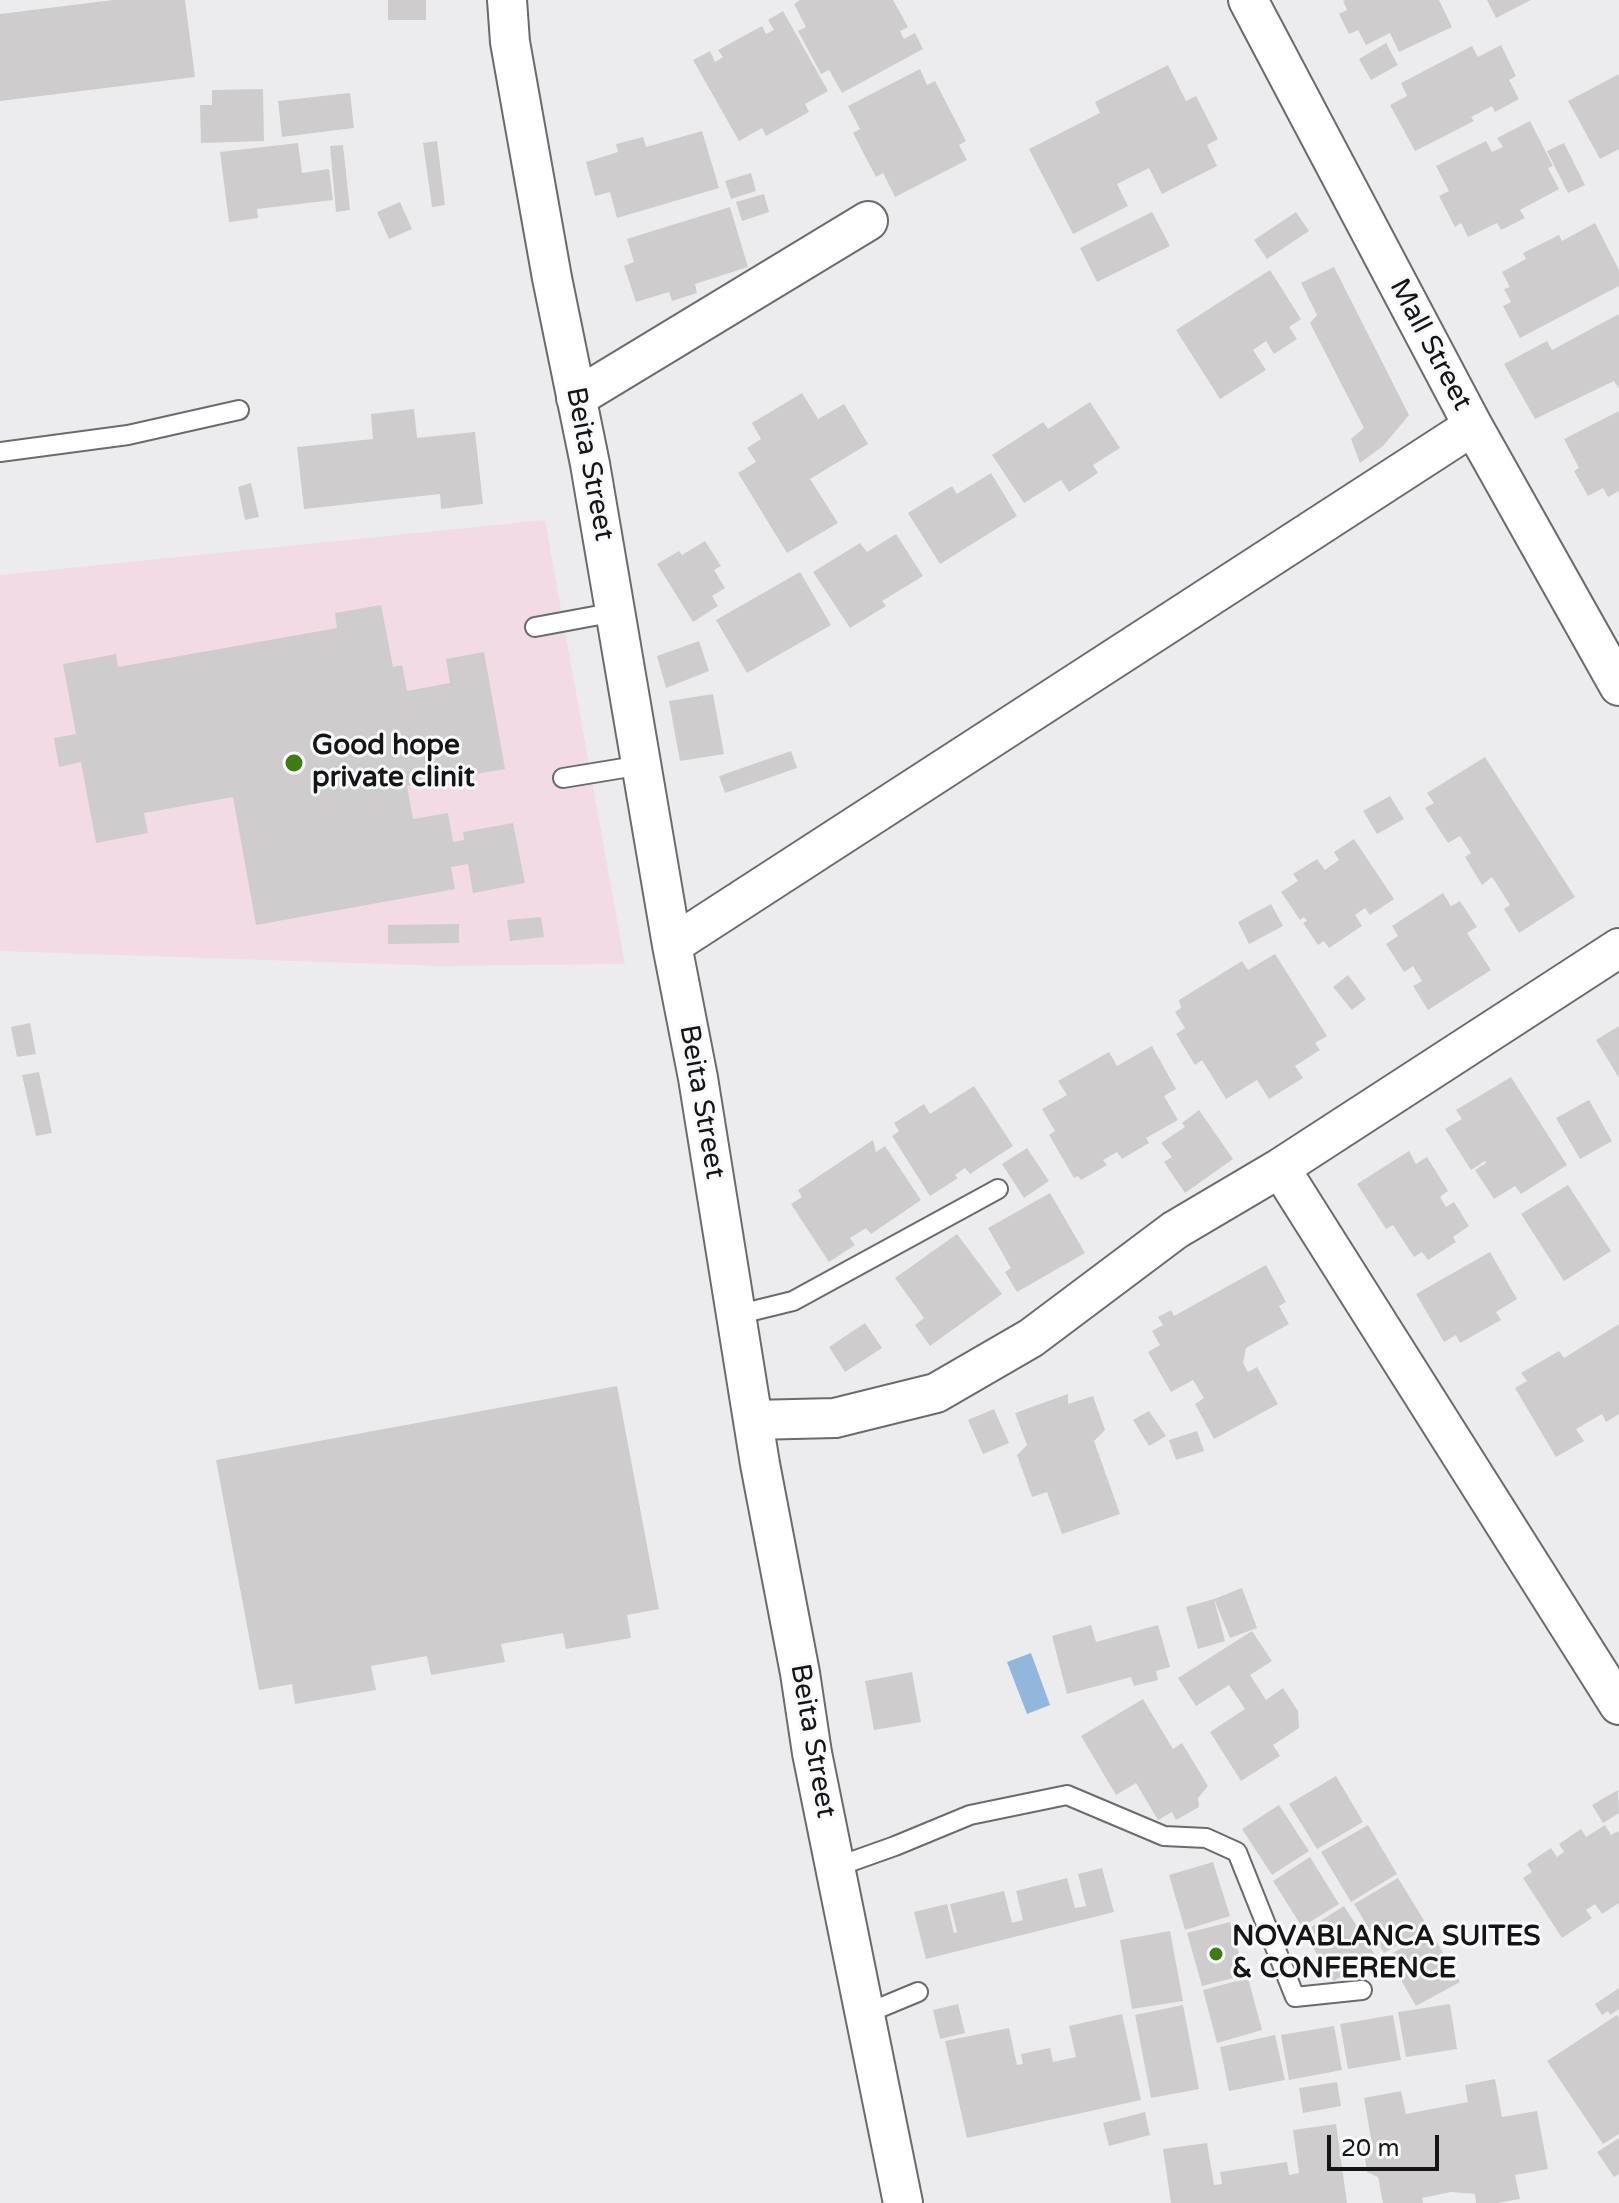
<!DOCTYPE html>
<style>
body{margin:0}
#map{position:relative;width:1619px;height:2203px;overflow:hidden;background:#ececef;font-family:"Varela Round",sans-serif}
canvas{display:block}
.scale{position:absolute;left:1327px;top:2135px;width:112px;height:36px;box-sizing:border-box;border:4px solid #151516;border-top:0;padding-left:10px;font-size:24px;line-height:28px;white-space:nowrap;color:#151516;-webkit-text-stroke:6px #f9fafc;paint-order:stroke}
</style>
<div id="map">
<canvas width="1619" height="2203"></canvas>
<div class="scale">20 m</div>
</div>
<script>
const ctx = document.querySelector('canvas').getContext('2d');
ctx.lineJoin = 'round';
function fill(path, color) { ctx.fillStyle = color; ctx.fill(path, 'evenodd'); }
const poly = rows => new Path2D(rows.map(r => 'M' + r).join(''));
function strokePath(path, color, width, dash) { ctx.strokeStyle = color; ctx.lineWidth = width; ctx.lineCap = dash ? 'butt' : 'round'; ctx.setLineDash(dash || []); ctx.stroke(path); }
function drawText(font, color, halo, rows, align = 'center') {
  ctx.font = font + ' "Varela Round",sans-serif'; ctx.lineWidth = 6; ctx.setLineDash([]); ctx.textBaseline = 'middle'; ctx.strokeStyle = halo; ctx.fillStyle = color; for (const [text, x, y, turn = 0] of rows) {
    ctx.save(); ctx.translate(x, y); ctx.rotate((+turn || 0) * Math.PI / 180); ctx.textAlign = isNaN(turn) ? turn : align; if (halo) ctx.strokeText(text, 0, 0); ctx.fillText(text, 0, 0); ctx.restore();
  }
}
fill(poly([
 [545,520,625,964,441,966,0,951,0,575]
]), '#f3dbe5');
fill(poly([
 [1031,1653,1050,1705,1027,1714,1007,1662]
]), '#92b6dc');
fill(poly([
 [113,0,185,0,195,77,0,101,0,14],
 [388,0,426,0,426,20,388,20],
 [800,0,893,0,908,27,900,31,904,39,915,33,923,49,842,93,829,70,821,74,798,31,806,27,794,4],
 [1345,0,1439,0,1452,27,1399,52,1390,33,1366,45,1358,30,1349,34,1339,14,1347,10,1343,1],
 [1487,0,1531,0,1496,18],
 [783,11,828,91,805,104,809,112,766,136,762,128,739,141,693,60,710,51,715,62,723,57,718,50,762,26,766,34,774,30,768,20],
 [1386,43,1398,65,1371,80,1359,59],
 [1501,45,1516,76,1509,80,1519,99,1495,112,1492,106,1471,117,1474,121,1415,151,1390,105,1407,96,1401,83,1472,46,1478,57],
 [1168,65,1186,101,1196,96,1218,139,1207,145,1217,166,1162,194,1149,168,1117,184,1128,206,1073,234,1029,149,1100,113,1095,102],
 [920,69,927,85,935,81,966,141,959,145,967,160,895,197,883,173,876,177,853,133,860,129,848,106],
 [1619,74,1619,149,1600,159,1568,101],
 [263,89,264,141,201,143,200,105,212,105,212,90],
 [350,93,354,128,282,137,278,101],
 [1530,121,1553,166,1548,168,1559,189,1520,210,1525,218,1501,230,1497,223,1468,237,1461,223,1455,227,1439,196,1449,191,1436,166,1486,141,1492,152,1503,147,1497,138],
 [702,131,719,188,617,218,610,192,595,196,586,162,618,152,616,144,643,137,646,147],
 [437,141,445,205,432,207,423,143],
 [298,143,302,173,329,169,333,200,257,209,258,218,229,222,220,152],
 [1564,143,1585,185,1568,193,1547,151],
 [343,145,350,210,336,212,330,146],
 [751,173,756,191,731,199,725,181],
 [764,194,769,212,742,221,736,202],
 [400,202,412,229,389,239,377,212],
 [730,207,748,267,695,284,697,293,672,301,669,292,636,302,624,266,634,262,627,239],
 [1152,212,1170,246,1097,282,1080,248],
 [1296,212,1309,231,1267,259,1254,240],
 [1595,223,1619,270,1619,286,1520,338,1503,306,1511,302,1504,289,1510,287,1502,272,1526,259,1523,253,1559,235,1562,241],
 [1334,267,1409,415,1383,446,1360,463,1351,439,1364,428,1310,323,1317,315,1301,283],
 [1270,270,1301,319,1289,327,1297,339,1274,354,1266,341,1253,350,1266,370,1220,399,1176,330],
 [1619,314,1619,389,1614,381,1535,419,1504,364,1547,341,1552,350],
 [802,393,818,419,844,404,868,444,810,479,838,523,787,553,738,473,756,462,747,448,761,439,752,423],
 [1090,402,1120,448,1093,465,1098,473,1069,492,1061,480,1024,503,992,455,1043,422,1048,429],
 [414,409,417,438,475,432,483,504,441,509,440,494,304,509,297,447,373,439,371,414],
 [1619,411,1619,491,1608,497,1603,488,1588,496,1574,471,1579,468,1564,439],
 [991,473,1017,516,940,564,908,513,952,486,957,494],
 [251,483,259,517,245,520,238,487],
 [896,534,923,576,882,601,886,606,850,628,813,572,860,543,867,552],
 [705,541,721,566,714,570,725,588,712,596,718,606,693,622,657,564,679,551,682,555],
 [800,572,831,625,747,673,716,620],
 [381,605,393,667,402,665,407,691,450,683,446,659,484,652,505,769,407,786,413,819,448,813,453,842,464,840,463,832,513,823,525,883,473,893,468,864,451,867,455,889,256,925,233,797,144,813,148,833,96,843,81,762,59,767,54,738,76,734,63,664,116,654,118,667,337,628,335,613],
 [699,641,709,671,666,688,657,656],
 [713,694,724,754,680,761,669,701],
 [791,751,797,768,725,793,719,776],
 [1485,757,1575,897,1519,933,1504,909,1510,905,1492,877,1482,885,1465,857,1471,853,1460,836,1448,843,1425,808,1434,803,1427,793],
 [1390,796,1404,819,1377,834,1363,811],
 [1354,839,1394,899,1370,915,1365,908,1355,915,1362,926,1329,948,1324,941,1318,945,1303,923,1307,921,1304,917,1300,920,1281,892,1298,881,1293,874,1317,859,1325,870,1339,860,1334,852],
 [1443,893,1451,906,1460,901,1477,927,1467,933,1491,970,1428,1010,1413,986,1422,981,1413,966,1404,972,1386,944,1398,936,1392,926],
 [1271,904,1283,926,1249,944,1238,922],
 [541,917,544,937,510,941,507,920],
 [459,924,459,943,388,944,388,925],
 [1275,954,1327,1036,1315,1043,1320,1050,1295,1066,1303,1078,1269,1099,1257,1080,1226,1099,1202,1060,1195,1065,1176,1034,1185,1028,1175,1012,1181,1008,1179,1000,1242,961,1248,970],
 [1348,975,1366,999,1352,1010,1333,987],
 [30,1023,36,1054,17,1057,11,1027],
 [1619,1026,1619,1078,1596,1040],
 [1152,1046,1176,1089,1164,1096,1178,1120,1146,1138,1149,1143,1122,1159,1117,1152,1103,1160,1107,1165,1081,1180,1078,1176,1074,1178,1049,1135,1055,1131,1042,1109,1067,1095,1058,1081,1109,1052,1117,1066],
 [39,1072,52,1133,36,1136,22,1075],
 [1511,1077,1567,1165,1521,1194,1515,1186,1494,1199,1475,1170,1486,1163,1485,1161,1471,1170,1445,1129,1462,1119,1456,1110],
 [974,1086,1013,1146,970,1174,965,1168,955,1175,958,1178,930,1196,892,1136,899,1131,894,1123,924,1104,930,1114],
 [1589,1100,1612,1141,1580,1159,1556,1118],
 [1199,1110,1233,1159,1185,1193,1164,1162,1172,1157,1161,1143,1185,1127,1182,1123],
 [873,1140,876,1152,885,1146,921,1200,871,1234,866,1228,850,1238,855,1245,829,1262,791,1204,802,1197,798,1190],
 [1027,1148,1049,1181,1024,1198,1002,1164],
 [1409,1151,1416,1164,1427,1157,1448,1191,1440,1197,1446,1207,1454,1202,1469,1226,1453,1237,1456,1242,1428,1260,1422,1252,1414,1257,1393,1225,1386,1229,1357,1184],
 [1568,1185,1611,1251,1564,1281,1521,1214],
 [1050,1193,1085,1253,1017,1292,1005,1272,1011,1268,988,1228],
 [957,1234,1002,1294,930,1346,915,1325,924,1318,895,1278],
 [1490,1252,1517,1299,1496,1312,1501,1320,1460,1343,1456,1335,1444,1342,1416,1294],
 [1266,1265,1286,1302,1279,1306,1289,1324,1246,1348,1243,1363,1248,1372,1257,1367,1278,1404,1214,1439,1195,1404,1204,1398,1193,1380,1171,1392,1148,1352,1160,1345,1152,1331,1163,1325,1158,1317,1171,1310,1174,1316],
 [865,1323,882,1348,845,1372,829,1347],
 [1619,1324,1619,1414,1606,1422,1602,1414,1576,1429,1584,1441,1556,1457,1515,1388,1527,1381,1521,1373,1559,1351,1564,1358],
 [617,1386,659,1609,627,1615,631,1638,566,1649,563,1633,501,1644,505,1662,431,1675,427,1656,371,1666,376,1690,295,1704,292,1684,259,1690,216,1460],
 [1068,1394,1068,1404,1093,1396,1105,1430,1094,1441,1120,1514,1062,1534,1047,1492,1032,1497,1017,1455,1027,1445,1015,1413],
 [994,1409,1009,1443,983,1454,968,1420],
 [1149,1411,1166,1436,1149,1446,1133,1420],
 [1197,1431,1204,1451,1176,1460,1169,1440],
 [1242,1588,1257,1628,1230,1638,1214,1599],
 [1214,1599,1225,1641,1198,1649,1186,1607],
 [1091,1625,1096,1642,1158,1625,1170,1667,1156,1671,1158,1680,1134,1686,1131,1677,1067,1694,1052,1636],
 [1252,1631,1272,1661,1250,1675,1266,1700,1283,1688,1298,1711,1299,1728,1273,1745,1280,1756,1241,1781,1210,1732,1245,1709,1229,1685,1196,1706,1178,1678],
 [912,1672,921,1722,874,1730,865,1681],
 [1143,1699,1173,1749,1182,1743,1208,1786,1198,1798,1199,1807,1176,1820,1172,1812,1158,1820,1136,1783,1116,1795,1081,1736],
 [1336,1776,1363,1822,1317,1849,1289,1804],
 [1618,1790,1619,1813,1603,1823,1592,1805],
 [1279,1805,1309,1851,1272,1875,1242,1829],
 [1368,1825,1397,1874,1351,1902,1321,1852],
 [1605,1825,1611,1835,1618,1831,1619,1833,1619,1903,1602,1914,1595,1904,1586,1910,1592,1918,1562,1938,1523,1878,1532,1872,1527,1864,1551,1848,1557,1857,1564,1852,1559,1844,1581,1829,1586,1837],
 [1310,1857,1339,1904,1302,1927,1273,1881],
 [1213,1862,1230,1916,1185,1930,1169,1875],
 [1102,1868,1114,1912,926,1959,914,1912,947,1904,954,1933,957,1932,950,1904,1004,1891,1012,1923,1023,1920,1016,1891,1067,1878,1075,1908,1086,1906,1078,1874],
 [1398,1878,1428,1927,1384,1953,1354,1904],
 [1344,1906,1375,1955,1334,1981,1303,1932],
 [1230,1922,1245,1975,1202,1986,1187,1933],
 [1170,1931,1183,2001,1132,2009,1120,1940],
 [1431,1932,1460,1982,1416,2006,1387,1956],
 [1248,1978,1262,2030,1217,2043,1203,1990],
 [1619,1988,1619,2009,1610,2015,1608,2011,1602,2015,1595,2004],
 [958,2004,965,2033,940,2039,933,2010],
 [1450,2004,1457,2049,1406,2057,1398,2012],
 [1183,2005,1199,2089,1151,2098,1135,2015],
 [1122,2014,1141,2100,967,2138,945,2041,1009,2028,1017,2065,1023,2064,1021,2054,1050,2048,1053,2062,1076,2057,1069,2026],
 [1393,2015,1401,2060,1348,2069,1340,2024],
 [1617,2015,1619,2018,1619,2134,1603,2144,1547,2061],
 [1334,2026,1342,2070,1289,2080,1281,2035],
 [1275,2035,1285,2080,1229,2091,1220,2047],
 [1495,2079,1502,2117,1537,2111,1548,2169,1515,2175,1520,2199,1497,2203,1476,2203,1475,2194,1451,2192,1422,2198,1423,2203,1383,2203,1378,2177,1367,2172,1363,2145,1371,2139,1364,2098,1401,2091,1406,2114,1468,2102,1465,2085],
 [1337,2082,1341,2106,1303,2113,1299,2088],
 [1145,2112,1150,2135,1109,2146,1103,2123],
 [1336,2124,1347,2203,1171,2203,1163,2149,1207,2143,1214,2185,1222,2184,1220,2172,1287,2162,1289,2175,1299,2173,1293,2130],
 [1619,2138,1619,2174,1614,2177,1597,2152]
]), '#cfcccd');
const service = poly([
 [0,452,128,435,239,410],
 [535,627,616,612],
 [563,778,642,765],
 [736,1315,793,1301,998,1189],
 [836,1867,895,1846,970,1815,1067,1795,1164,1836,1206,1838,1237,1852,1295,1997,1362,1990],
 [865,2014,918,1992]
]);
const minor = poly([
 [507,0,510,42,552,278,590,464,672,945,698,1078,760,1464,800,1673,812,1753,903,2203],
 [1248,0,1473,426,1619,686],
 [576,398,868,221],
 [672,945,1473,426],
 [1280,1168,1619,1705],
 [753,1420,835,1418,936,1393,1031,1338,1175,1230,1280,1168,1619,948]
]);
strokePath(service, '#6b6b6d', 22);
strokePath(minor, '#6b6b6d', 42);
strokePath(service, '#fff', 18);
strokePath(minor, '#fff', 38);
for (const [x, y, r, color] of [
 [294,763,10,"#3e7b17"],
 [1216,1954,8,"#3e7b17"]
]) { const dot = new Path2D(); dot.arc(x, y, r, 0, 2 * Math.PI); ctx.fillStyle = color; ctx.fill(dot); strokePath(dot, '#f9fafc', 3); }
drawText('28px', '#151516', '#f9fafc', [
 ["Mall Street",1430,345,62],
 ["Beita Street",589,464,79],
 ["Beita Street",701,1102,80],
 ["Beita Street",812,1741,80]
]);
drawText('bold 28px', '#151516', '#f9fafc', [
 ["Good hope",312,747],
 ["private clinit",312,779],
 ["NOVABLANCA SUITES",1232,1938],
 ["& CONFERENCE",1232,1970]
], 'left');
</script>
